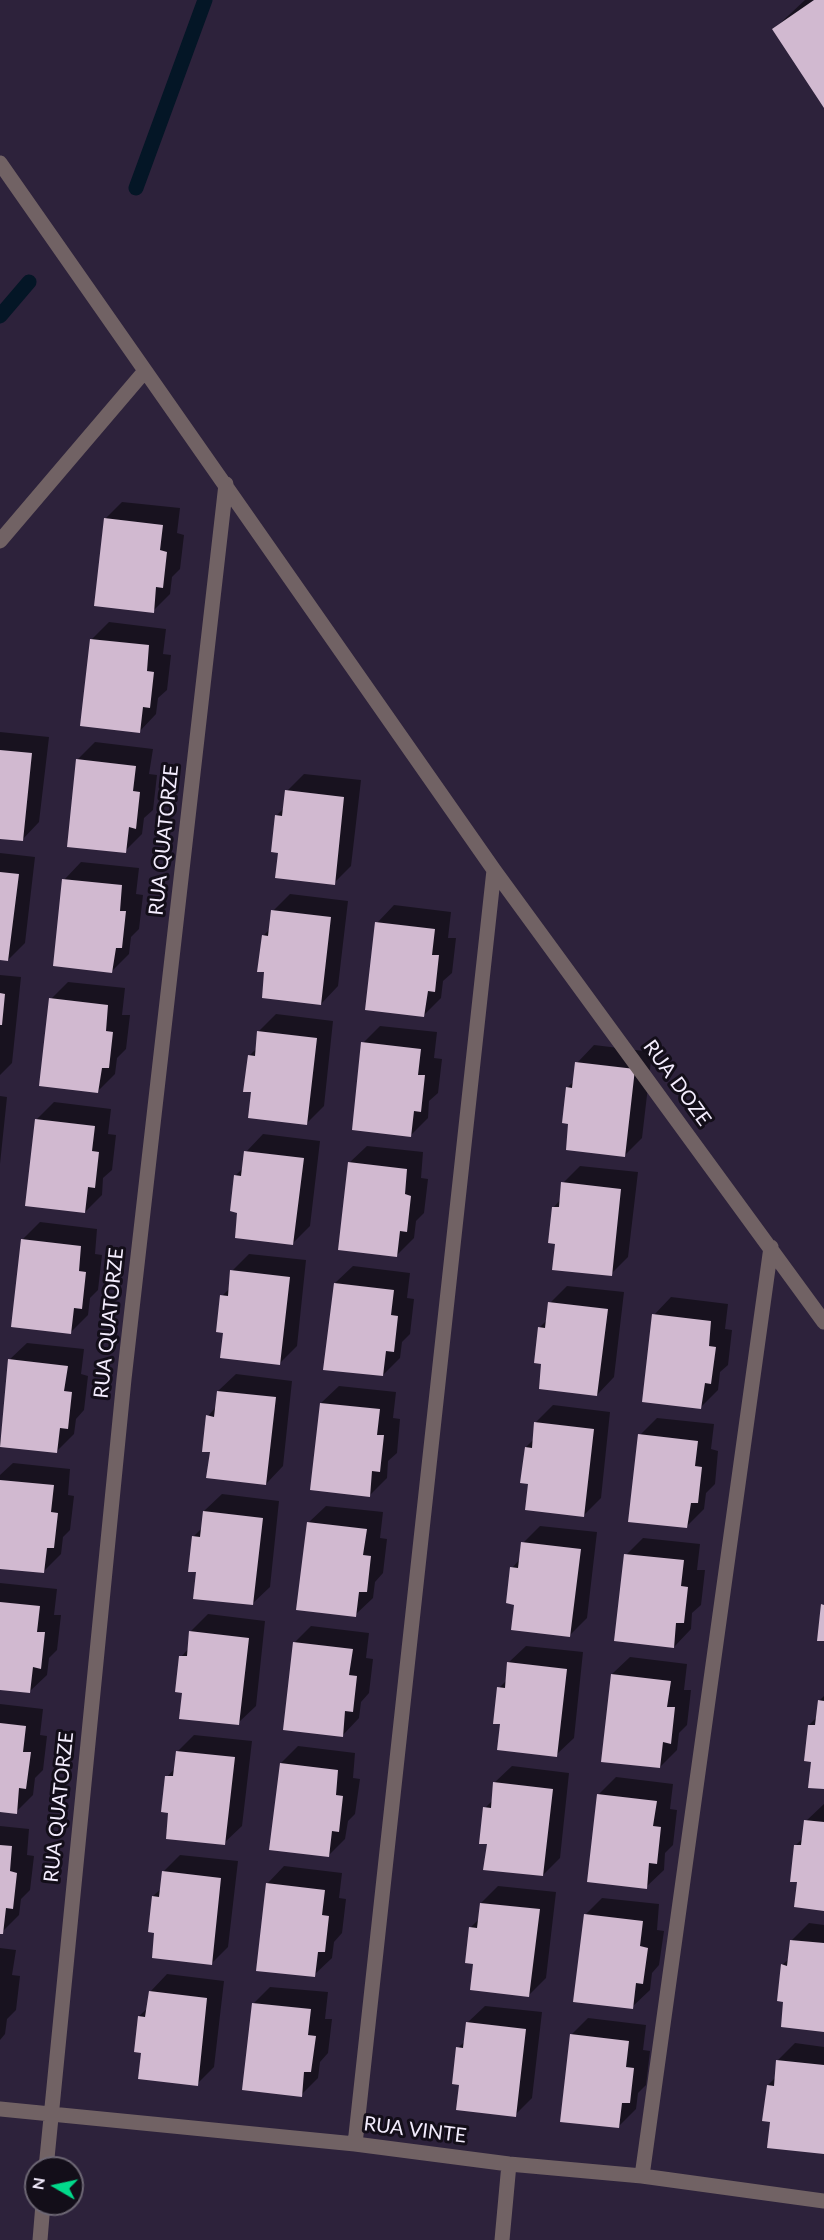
<!DOCTYPE html>
<style>
body{margin:0}
#map{position:relative;width:824px;height:2240px;overflow:hidden;background:#2d223b;font-family:Lato,sans-serif}
canvas{display:block}
.north{position:absolute;left:24px;top:2156px;width:60px;height:60px;box-sizing:border-box;background:#130e19;border:2px solid #6d6774;border-radius:50%;rotate:279deg;font-size:16px;font-weight:700;line-height:24px;text-align:center;color:#f3ecfd}
.north::after{content:'';display:block;margin:auto;width:21px;height:27px;background:#02d98b;clip-path:polygon(50% 0,100% 100%,50% 72%,0 100%)}
</style>
<div id="map">
<canvas width="824" height="2240"></canvas>
<div class="north">N</div>
</div>
<script>
const ctx = document.querySelector('canvas').getContext('2d');
ctx.lineJoin = 'round';
function fill(path, color) { ctx.fillStyle = color; ctx.fill(path, 'evenodd'); }
const poly = rows => new Path2D(rows.map(r => 'M' + r).join(''));
function strokePath(path, color, width, dash) { ctx.strokeStyle = color; ctx.lineWidth = width; ctx.lineCap = dash ? 'butt' : 'round'; ctx.setLineDash(dash || []); ctx.stroke(path); }
function drawText(font, color, halo, rows, align = 'center') {
  ctx.font = font + ' Lato,sans-serif'; ctx.lineWidth = 6; ctx.setLineDash([]); ctx.textBaseline = 'middle'; ctx.strokeStyle = halo; ctx.fillStyle = color; for (const [text, x, y, turn = 0] of rows) {
    ctx.save(); ctx.translate(x, y); ctx.rotate((+turn || 0) * Math.PI / 180); ctx.textAlign = isNaN(turn) ? turn : align; if (halo) ctx.strokeText(text, 0, 0); ctx.fillText(text, 0, 0); ctx.restore();
  }
}
fill(poly([
 [805,0,824,0,824,105,774,29],
 [122,502,180,508,177,533,184,535,180,569,172,577,170,594,153,611,105,519],
 [109,622,166,629,163,654,171,655,167,690,158,698,156,714,139,732,92,639],
 [0,732,49,737,39,822,22,840,0,837],
 [95,742,153,749,149,774,157,775,153,810,144,818,142,834,125,851,78,759],
 [304,774,361,780,351,866,334,883,280,851,276,816,285,807,287,791],
 [0,853,35,857,25,943,8,960,0,959],
 [81,862,139,868,136,894,143,895,139,929,131,937,129,954,112,971,64,880],
 [290,894,348,901,338,986,321,1004,266,971,263,936,271,928,273,911],
 [394,905,451,912,448,938,456,938,452,973,443,981,441,998,424,1015,377,923],
 [0,975,21,977,12,1063,0,1075],
 [68,982,125,988,122,1015,130,1015,126,1049,117,1058,115,1074,98,1091,51,999],
 [276,1014,333,1021,324,1106,307,1123,253,1091,249,1056,257,1048,259,1031],
 [380,1026,437,1032,434,1058,442,1059,438,1093,429,1101,428,1118,411,1135,363,1043],
 [594,1045,652,1052,642,1138,625,1155,570,1122,567,1088,575,1080,577,1063],
 [0,1096,7,1097,0,1164],
 [54,1102,111,1109,108,1134,116,1135,112,1170,103,1178,102,1195,85,1212,37,1119],
 [263,1134,320,1141,310,1226,293,1243,238,1211,235,1176,244,1167,246,1152],
 [367,1146,423,1152,421,1178,428,1179,424,1213,416,1221,414,1238,397,1255,349,1163],
 [580,1166,638,1172,628,1257,611,1274,557,1243,553,1208,561,1199,563,1183],
 [40,1222,97,1229,95,1254,102,1255,98,1290,90,1298,88,1315,71,1332,23,1239],
 [249,1254,306,1260,297,1346,280,1363,224,1331,222,1296,230,1288,232,1271],
 [353,1266,410,1273,407,1298,414,1299,410,1334,402,1342,400,1358,383,1375,335,1283],
 [567,1286,624,1292,614,1377,597,1395,543,1363,539,1328,548,1319,550,1303],
 [671,1297,728,1304,725,1329,732,1330,728,1365,720,1372,718,1390,701,1407,654,1315],
 [27,1343,84,1349,81,1374,88,1376,84,1410,76,1419,74,1434,57,1451,0,1446,9,1360],
 [236,1374,292,1381,283,1466,266,1484,211,1451,208,1416,216,1407,218,1391],
 [339,1386,396,1392,393,1418,400,1419,397,1453,388,1461,387,1478,370,1495,321,1403],
 [553,1405,610,1412,601,1498,584,1515,529,1483,526,1447,534,1439,536,1422],
 [657,1418,714,1424,711,1449,718,1451,715,1484,706,1493,704,1509,687,1526,640,1435],
 [13,1463,70,1469,68,1495,74,1496,70,1530,63,1537,61,1554,43,1572,0,1567,0,1475],
 [222,1494,279,1501,270,1587,252,1604,197,1571,194,1536,203,1527,204,1511],
 [326,1506,383,1512,380,1538,387,1539,383,1573,375,1582,373,1598,355,1615,308,1523],
 [540,1526,597,1532,587,1618,570,1635,515,1603,512,1568,520,1559,523,1543],
 [643,1538,700,1544,697,1570,705,1570,701,1605,692,1613,691,1629,674,1647,626,1555],
 [0,1583,57,1589,54,1615,61,1615,57,1650,49,1658,47,1675,29,1692,0,1688],
 [208,1614,265,1621,256,1706,238,1723,184,1691,181,1657,189,1648,190,1632],
 [311,1626,369,1633,366,1658,373,1659,369,1693,361,1702,359,1718,342,1736,294,1643],
 [526,1646,583,1652,574,1738,556,1755,501,1723,499,1688,507,1680,508,1663],
 [630,1657,687,1664,684,1690,691,1690,687,1725,679,1733,677,1750,660,1767,612,1674],
 [824,1696,824,1788,813,1760,809,1725,817,1717,819,1701],
 [0,1704,43,1709,40,1735,47,1736,43,1770,35,1778,33,1795,16,1812,0,1810],
 [194,1735,252,1741,242,1826,224,1843,170,1812,167,1777,175,1768,177,1752],
 [298,1746,355,1753,353,1778,360,1779,355,1814,348,1821,345,1839,328,1856,281,1763],
 [512,1766,569,1773,560,1858,543,1875,488,1843,485,1808,493,1800,494,1783],
 [616,1777,673,1784,670,1809,677,1810,673,1845,665,1853,664,1870,646,1887,598,1795],
 [824,1804,824,1909,799,1880,795,1846,804,1837,806,1821],
 [0,1826,29,1829,27,1855,34,1856,30,1890,21,1899,19,1915,2,1932,0,1932],
 [180,1855,238,1861,228,1947,211,1964,156,1932,153,1896,162,1888,163,1872],
 [284,1866,342,1873,339,1898,346,1899,342,1933,334,1942,332,1958,314,1975,267,1884],
 [498,1886,556,1892,546,1978,529,1995,471,1927,479,1919,481,1903],
 [602,1898,659,1904,657,1930,664,1931,659,1965,652,1973,650,1990,632,2007,585,1915],
 [809,1923,824,1925,824,2031,782,1965,790,1958,792,1940],
 [0,1948,16,1950,12,1975,20,1976,16,2010,7,2019,5,2034,0,2040],
 [167,1974,224,1981,214,2067,197,2084,139,2016,148,2008,150,1992],
 [270,1987,328,1992,325,2019,332,2019,328,2053,320,2062,318,2078,301,2095,253,2004],
 [485,2006,542,2012,532,2098,515,2115,461,2084,458,2048,466,2040,467,2023],
 [588,2018,646,2025,643,2050,650,2051,646,2085,638,2093,636,2109,618,2127,571,2035],
 [795,2043,824,2047,824,2153,771,2121,768,2085,776,2077,778,2060]
]), '#0007');
strokePath(poly([
 [136,188,205,0],
 [0,316,29,282]
]), '#041626', 15);
fill(poly([
 [814,0,824,0,824,108,772,29],
 [104,518,163,525,160,550,167,552,163,588,156,587,154,613,94,606],
 [90,639,149,645,147,671,154,672,150,708,143,707,140,733,80,726],
 [0,750,32,753,23,841,0,839],
 [76,759,136,766,133,791,140,792,136,829,129,827,126,853,67,847],
 [285,790,344,797,335,885,275,878,278,853,271,852,275,815,282,816],
 [0,872,19,874,8,961,0,960],
 [62,879,122,885,120,911,126,911,122,948,116,948,112,973,53,966],
 [271,910,331,917,321,1005,262,998,264,972,257,972,262,935,268,936],
 [375,922,435,929,432,955,439,955,435,992,428,991,424,1017,365,1010],
 [0,993,5,994,2,1025,0,1025],
 [49,998,108,1005,106,1031,113,1032,109,1068,102,1068,98,1093,39,1086],
 [257,1031,317,1038,307,1125,248,1118,251,1092,243,1092,248,1055,255,1056],
 [361,1042,421,1049,418,1075,425,1075,421,1112,414,1111,411,1137,352,1130],
 [575,1062,635,1069,625,1157,566,1150,568,1124,562,1123,566,1087,572,1088],
 [35,1119,95,1126,92,1151,99,1152,95,1188,88,1187,85,1213,25,1206],
 [244,1151,304,1158,293,1245,235,1238,237,1213,230,1211,234,1175,241,1176],
 [348,1162,407,1169,405,1194,411,1196,407,1232,400,1231,397,1257,338,1250],
 [561,1182,621,1189,612,1276,552,1270,555,1244,548,1243,552,1207,559,1207],
 [21,1239,81,1246,79,1271,86,1272,82,1309,74,1308,71,1334,11,1327],
 [230,1270,290,1277,280,1365,220,1358,223,1333,216,1332,220,1295,228,1296],
 [334,1283,394,1290,391,1315,398,1316,394,1352,386,1351,383,1376,323,1370],
 [548,1302,608,1309,597,1396,539,1389,541,1364,534,1363,538,1327,545,1328],
 [652,1314,711,1321,709,1346,716,1347,711,1384,705,1383,701,1409,642,1402],
 [8,1359,68,1366,64,1391,72,1392,68,1429,60,1428,57,1453,0,1447],
 [217,1391,276,1397,266,1485,206,1478,210,1452,202,1452,206,1415,214,1417],
 [320,1403,380,1409,377,1435,384,1435,380,1472,372,1471,370,1497,310,1490],
 [534,1422,594,1429,584,1517,525,1510,528,1484,520,1483,525,1447,532,1448],
 [638,1434,698,1441,695,1466,702,1467,698,1503,691,1503,687,1528,628,1522],
 [0,1480,54,1485,51,1512,58,1513,54,1548,47,1548,44,1573,0,1569],
 [203,1511,263,1518,253,1605,193,1599,196,1572,188,1572,192,1536,200,1537],
 [307,1522,367,1529,363,1555,371,1556,367,1592,359,1592,356,1617,296,1610],
 [521,1542,581,1549,570,1637,511,1630,514,1605,506,1603,510,1567,518,1568],
 [624,1554,684,1560,681,1586,688,1587,684,1623,676,1623,674,1648,614,1641],
 [0,1602,40,1606,37,1632,45,1632,41,1669,33,1667,30,1693,0,1690],
 [821,1604,824,1605,824,1641,817,1641],
 [189,1631,249,1638,239,1725,179,1719,182,1693,175,1692,179,1656,187,1656],
 [293,1642,353,1649,349,1675,357,1676,353,1712,345,1711,343,1737,283,1730],
 [507,1662,567,1669,557,1757,497,1750,500,1724,493,1724,497,1687,505,1688],
 [611,1674,671,1681,667,1707,675,1707,671,1744,663,1742,660,1768,601,1762],
 [818,1700,824,1701,824,1789,808,1788,811,1762,804,1761,808,1725,815,1725],
 [0,1723,26,1726,23,1752,31,1752,26,1789,19,1788,17,1814,0,1812],
 [176,1751,235,1757,225,1845,166,1839,168,1813,161,1812,165,1776,173,1776],
 [280,1763,338,1770,336,1795,343,1796,339,1832,332,1831,329,1857,269,1850],
 [493,1782,553,1789,543,1876,483,1870,487,1844,479,1844,483,1807,491,1808],
 [597,1794,657,1801,653,1826,661,1827,657,1864,649,1863,647,1889,587,1882],
 [804,1820,824,1822,824,1911,794,1907,797,1882,790,1882,794,1845,801,1845],
 [0,1845,12,1846,10,1871,17,1873,13,1909,6,1908,3,1934,0,1934],
 [162,1871,221,1878,212,1965,152,1958,154,1933,148,1932,152,1896,159,1897],
 [266,1883,325,1890,322,1915,329,1916,325,1952,318,1952,315,1977,256,1971],
 [480,1903,540,1909,529,1997,470,1990,473,1964,465,1963,469,1927,477,1928],
 [584,1914,643,1921,640,1946,648,1948,643,1984,636,1983,633,2009,573,2002],
 [790,1940,824,1943,824,2032,781,2027,783,2002,777,2001,781,1964,787,1966],
 [149,1991,207,1998,198,2086,138,2079,141,2053,134,2052,138,2016,145,2017],
 [252,2003,311,2009,308,2035,316,2036,311,2072,304,2072,302,2097,242,2090],
 [466,2022,526,2029,516,2117,456,2110,459,2085,452,2084,456,2047,463,2048],
 [570,2034,629,2041,626,2067,634,2068,630,2103,622,2103,619,2128,560,2122],
 [776,2060,824,2065,824,2154,767,2148,770,2122,762,2121,767,2085,774,2086]
]), '#d1b9d0');
strokePath(poly([
 [0,163,494,870,824,1322],
 [0,541,144,372],
 [0,2109,355,2144,509,2164,642,2176,824,2201],
 [355,2144,494,870],
 [46,2168,124,1379,226,484],
 [642,2176,771,1247],
 [40,2240,43,2204],
 [502,2240,509,2164]
]), '#716264', 15);
drawText('20px', '#f3ecfd', '#130e19', [
 ["RUA QUATORZE",164,840,-84],
 ["RUA DOZE",677,1083,54],
 ["RUA QUATORZE",109,1323,-84],
 ["RUA QUATORZE",59,1807,-84],
 ["RUA VINTE",415,2130,7]
]);
</script>
